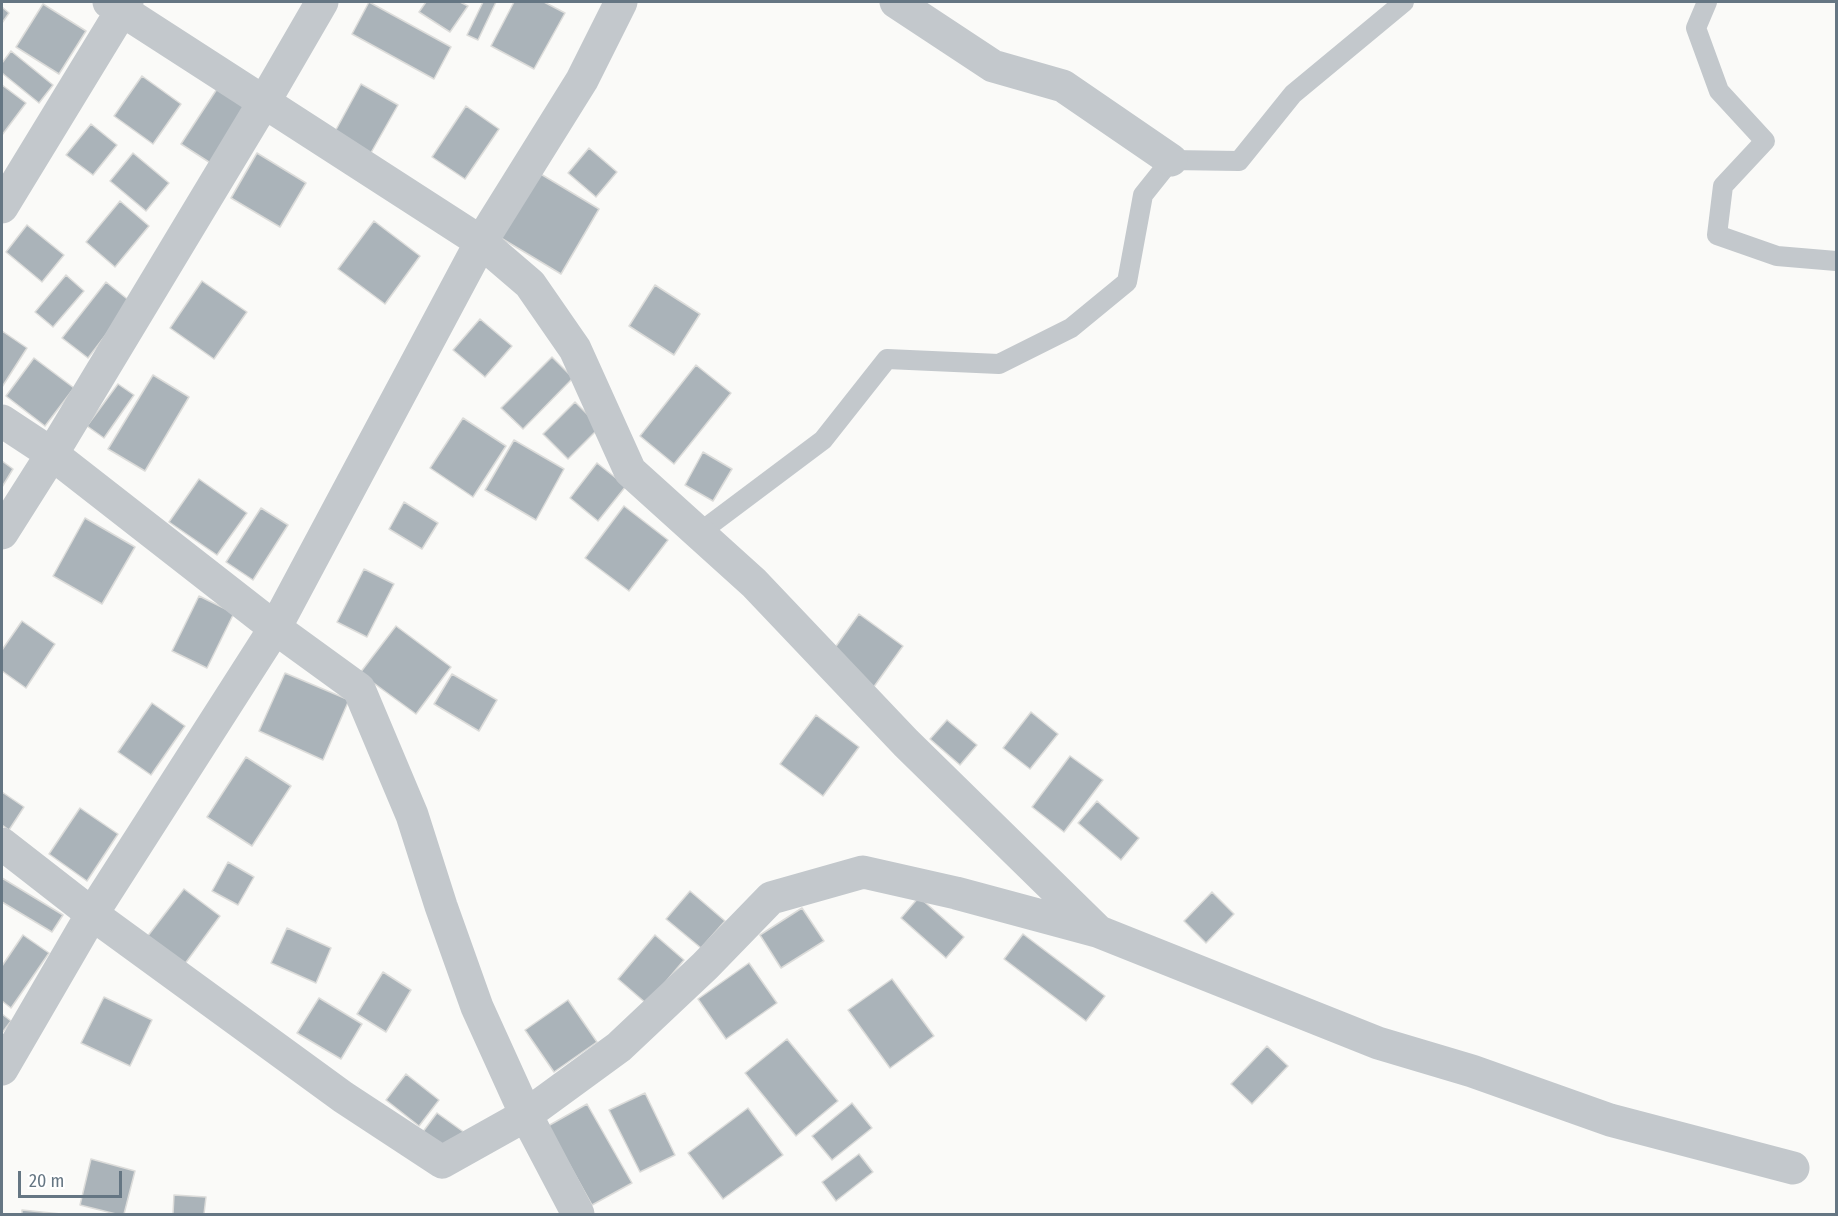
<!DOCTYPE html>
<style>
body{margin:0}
#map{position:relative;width:1838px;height:1216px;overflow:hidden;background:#fafaf8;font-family:"Fira Sans Condensed",sans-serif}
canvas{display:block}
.frame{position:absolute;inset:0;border:3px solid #657683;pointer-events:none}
.scale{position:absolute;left:18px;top:1171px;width:104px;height:27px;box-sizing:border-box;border:3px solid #657683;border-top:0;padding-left:8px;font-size:18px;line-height:21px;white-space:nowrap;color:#657683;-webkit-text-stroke:4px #fff;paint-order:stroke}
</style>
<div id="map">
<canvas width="1838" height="1216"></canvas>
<div class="frame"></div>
<div class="scale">20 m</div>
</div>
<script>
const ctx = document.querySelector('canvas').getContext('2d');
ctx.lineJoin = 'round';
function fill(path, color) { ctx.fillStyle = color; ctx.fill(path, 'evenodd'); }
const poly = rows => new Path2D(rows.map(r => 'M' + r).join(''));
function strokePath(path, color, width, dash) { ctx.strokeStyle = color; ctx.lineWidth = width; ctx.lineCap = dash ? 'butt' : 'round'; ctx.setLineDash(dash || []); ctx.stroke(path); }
const building = poly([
 [369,2,451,47,434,79,352,34,369,2],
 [426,2,460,2,468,6,450,32,419,12,426,2],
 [483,2,496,2,478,40,467,35,483,2],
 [514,2,544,2,565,13,534,69,491,46,514,2],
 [43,4,86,31,59,74,16,47,43,4],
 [2,7,9,13,2,23,2,7],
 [11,51,53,85,39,103,2,73,2,63,11,51],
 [142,76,181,104,153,144,114,116,142,76],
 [361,84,398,105,368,158,332,137,361,84],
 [2,85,26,103,2,135,2,85],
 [217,89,248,109,212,164,181,144,217,89],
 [466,106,499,129,465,179,432,157,466,106],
 [91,124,117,145,93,175,66,155,91,124],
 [589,148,617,172,596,197,568,173,589,148],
 [133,153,169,183,146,211,110,181,133,153],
 [257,153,306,183,280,227,231,198,257,153],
 [539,173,599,209,561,274,501,238,539,173],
 [120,201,149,226,115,267,86,242,120,201],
 [374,221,420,256,385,304,338,269,374,221],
 [27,225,64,255,42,282,6,252,27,225],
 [66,275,84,291,53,327,35,312,66,275],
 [202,281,247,312,214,359,170,328,202,281],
 [106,282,131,302,88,358,62,338,106,282],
 [655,285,700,314,674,355,629,326,655,285],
 [480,319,512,346,485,377,453,350,480,319],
 [2,331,27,348,2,387,2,331],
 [552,357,573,378,523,429,501,408,552,357],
 [34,358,74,388,45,426,6,396,34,358],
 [696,365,731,393,674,464,640,436,696,365],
 [153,375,189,397,145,471,108,449,153,375],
 [118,384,134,395,104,438,87,426,118,384],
 [575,402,600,427,568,459,543,434,575,402],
 [463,418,506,446,473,497,430,468,463,418],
 [514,440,564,469,536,520,485,490,514,440],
 [703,452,732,469,713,501,685,485,703,452],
 [2,461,13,469,2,487,2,461],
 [597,463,626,486,598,521,570,498,597,463],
 [199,479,247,513,217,555,169,522,199,479],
 [404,502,438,523,422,549,389,529,404,502],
 [624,506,668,540,629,591,585,558,624,506],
 [261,508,288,525,253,580,226,562,261,508],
 [85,518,135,547,102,604,53,576,85,518],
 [364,569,394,584,367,637,337,622,364,569],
 [199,596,234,613,207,668,172,651,199,596],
 [859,614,903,646,873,688,829,656,859,614],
 [22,621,55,644,26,688,2,671,2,650,22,621],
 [396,626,451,667,416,714,360,673,396,626],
 [285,673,349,700,323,760,259,731,285,673],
 [452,674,497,700,479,731,434,704,452,674],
 [152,703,185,726,151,775,118,752,152,703],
 [1031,712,1058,734,1030,769,1003,748,1031,712],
 [816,715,859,747,823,796,780,764,816,715],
 [947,720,977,745,960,765,930,739,947,720],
 [1070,756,1103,780,1064,832,1032,807,1070,756],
 [246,757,291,786,252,846,207,817,246,757],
 [2,792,24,807,9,830,2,825,2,792],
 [1097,801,1139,838,1121,860,1078,823,1097,801],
 [80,808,118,834,87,881,49,854,80,808],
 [228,862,254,877,238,905,212,891,228,862],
 [2,878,63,915,52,932,2,902,2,878],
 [184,889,220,916,184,965,147,937,184,889],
 [690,891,725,921,701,948,666,919,690,891],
 [1212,892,1234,914,1206,943,1184,921,1212,892],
 [919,897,964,937,946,958,901,918,919,897],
 [802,908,824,941,781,968,760,935,802,908],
 [287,928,331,948,316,983,271,963,287,928],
 [1023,934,1105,996,1086,1021,1004,959,1023,934],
 [23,935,49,953,11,1008,2,1001,2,966,23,935],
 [655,935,684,960,647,1004,618,979,655,935],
 [749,963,777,1003,726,1039,698,999,749,963],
 [383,972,411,990,386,1032,357,1014,383,972],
 [892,979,934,1036,890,1068,848,1010,892,979],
 [104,997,152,1020,130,1066,81,1043,104,997],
 [319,998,362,1024,341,1059,297,1033,319,998],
 [568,1000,597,1042,554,1072,525,1030,568,1000],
 [2,1014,11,1021,2,1033,2,1014],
 [787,1039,838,1101,796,1136,745,1073,787,1039],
 [1267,1046,1288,1066,1252,1104,1231,1084,1267,1046],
 [406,1074,439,1100,419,1126,386,1100,406,1074],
 [645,1093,675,1155,640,1172,609,1110,645,1093],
 [852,1103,872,1128,832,1160,812,1136,852,1103],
 [587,1104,632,1183,592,1205,548,1126,587,1104],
 [748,1108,783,1155,723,1199,688,1153,748,1108],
 [437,1113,465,1133,450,1153,422,1133,437,1113],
 [859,1154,873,1172,836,1201,822,1182,859,1154],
 [91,1159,135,1171,124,1214,116,1214,80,1205,91,1159],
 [174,1195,206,1197,204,1214,173,1214,174,1195],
 [22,1210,61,1214,22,1214,22,1210]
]);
fill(building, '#aab3b9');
strokePath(building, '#dcdcda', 1.5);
strokePath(poly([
 [1707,2,1696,28,1719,91,1765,141,1723,186,1717,235,1777,256,1836,261],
 [699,533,823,440,887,359,999,364,1071,328,1127,282,1143,195,1171,160,1239,161,1293,94,1404,2]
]), '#c3c8cc', 20);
strokePath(poly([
 [109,2,481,242,530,284,575,349,630,471,754,583,906,743,1097,930],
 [896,2,993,66,1063,86,1171,160],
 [2,207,127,2],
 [2,421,52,454,275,628,359,689,412,815,441,906,477,1007,526,1115,578,1214],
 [2,533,52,454,264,102,322,2],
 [2,844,92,914,343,1097,442,1162,526,1115,619,1047,705,966,771,898,863,872,956,893,1097,931,1378,1043,1472,1071,1610,1120,1793,1168],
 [2,1069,92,914,275,628,481,242,582,80,621,2]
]), '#c3c8cc', 33);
</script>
